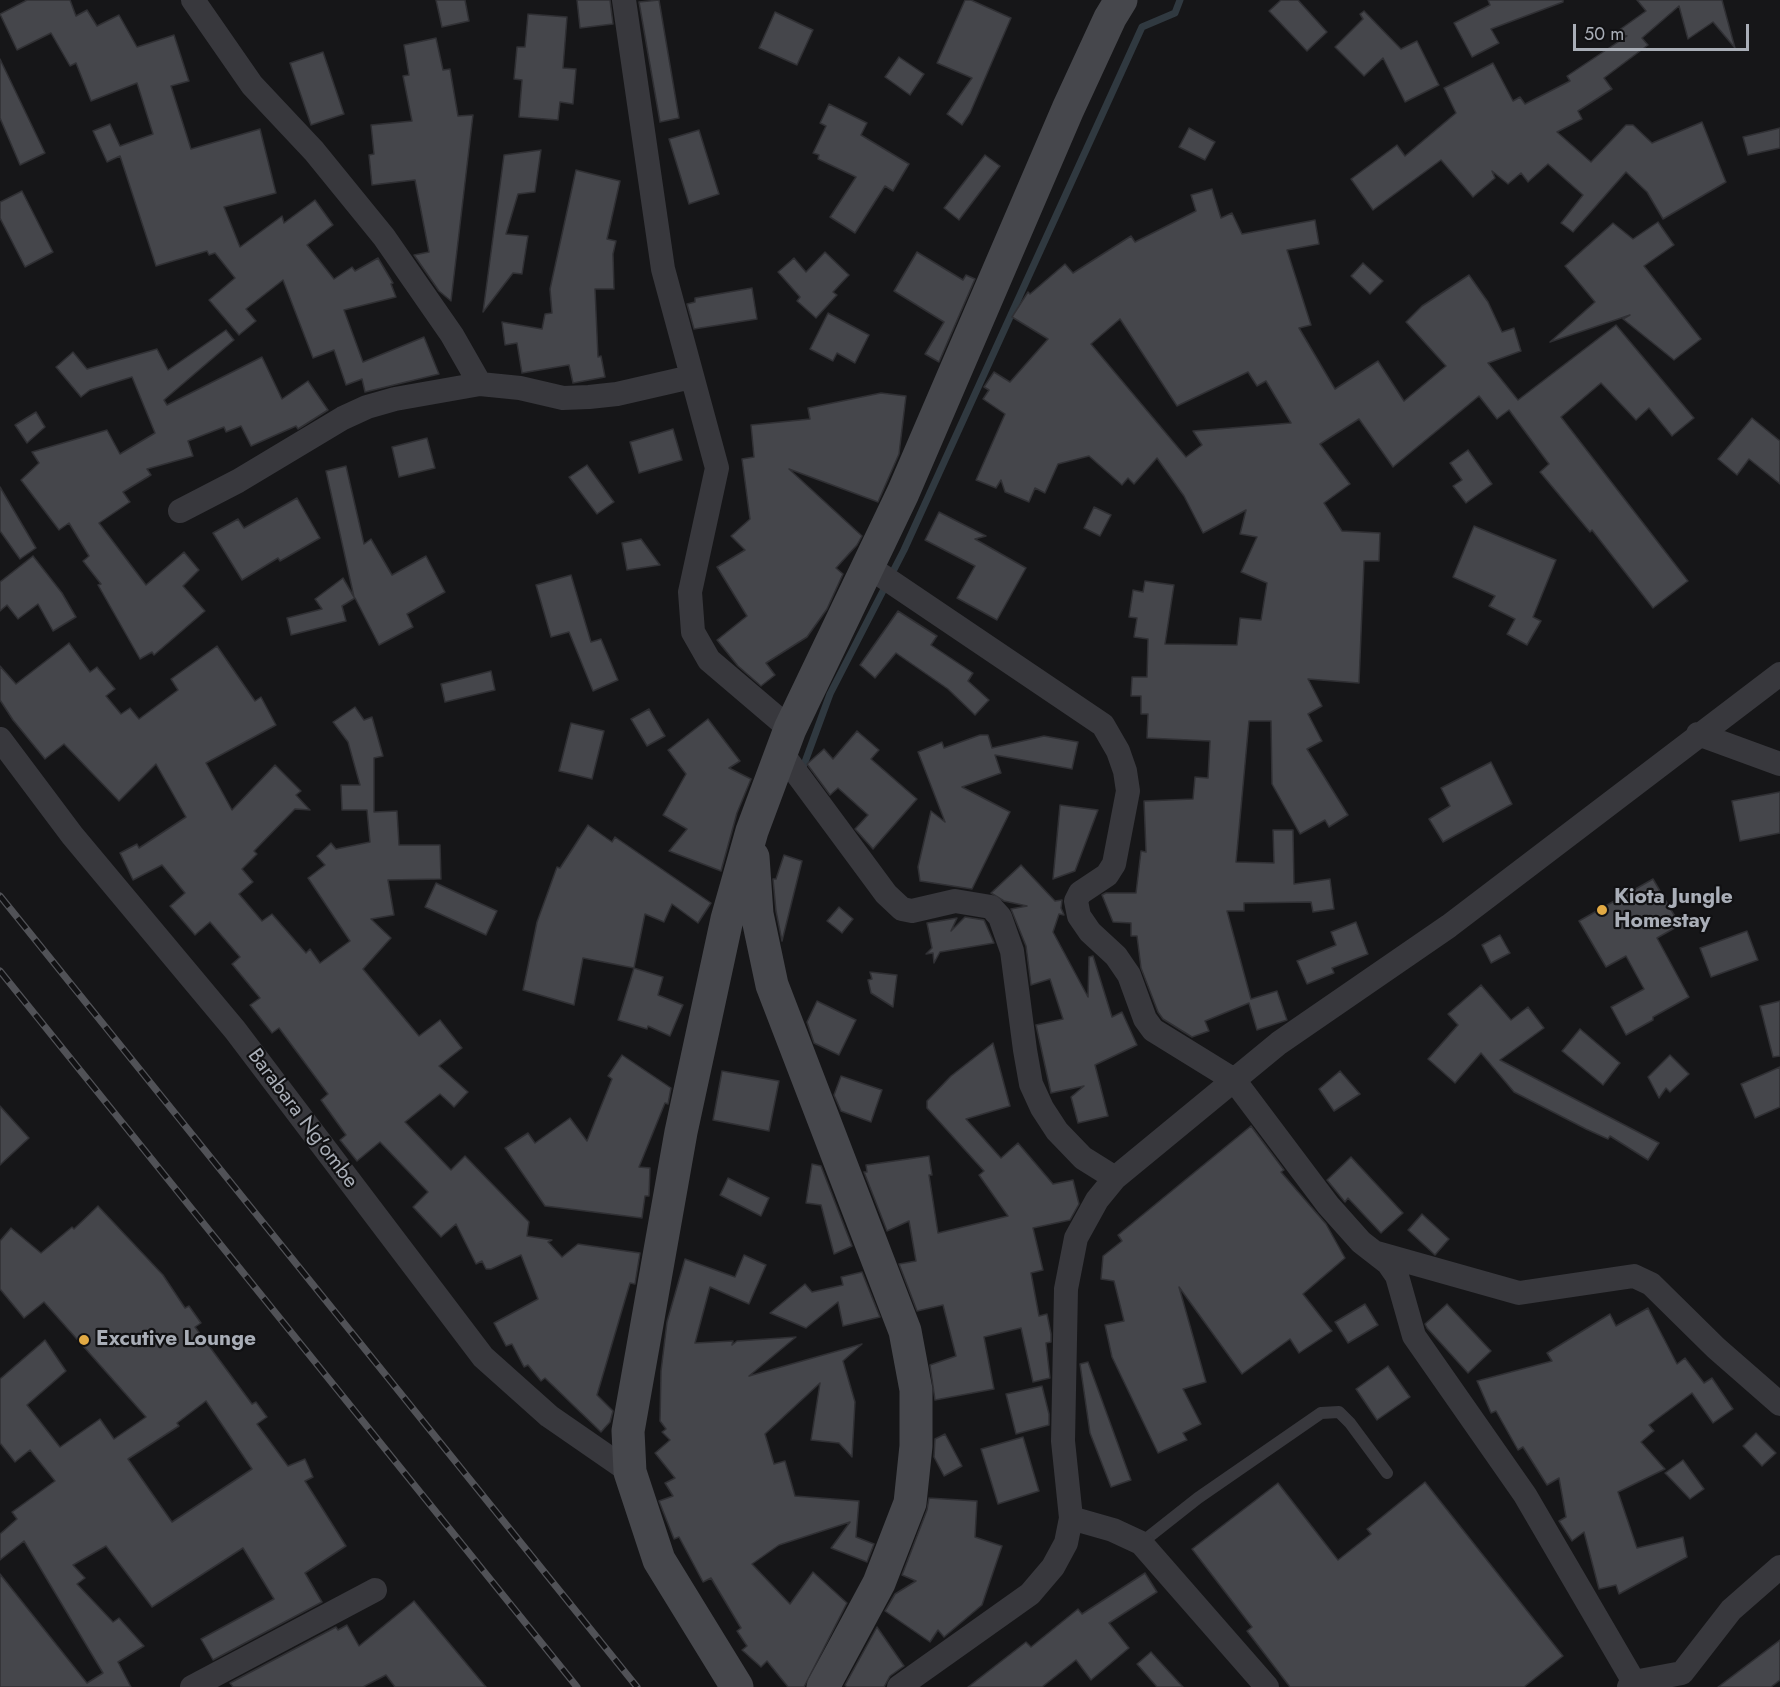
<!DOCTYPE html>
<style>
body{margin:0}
#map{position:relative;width:1780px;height:1687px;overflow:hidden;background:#161618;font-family:Jost,sans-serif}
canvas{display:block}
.scale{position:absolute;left:1573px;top:24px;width:176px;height:27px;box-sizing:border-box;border:3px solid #a9aeb7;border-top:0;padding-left:8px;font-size:18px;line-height:21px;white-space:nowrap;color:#a9aeb7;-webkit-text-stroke:4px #111113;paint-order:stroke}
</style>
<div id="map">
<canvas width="1780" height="1687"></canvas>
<div class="scale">50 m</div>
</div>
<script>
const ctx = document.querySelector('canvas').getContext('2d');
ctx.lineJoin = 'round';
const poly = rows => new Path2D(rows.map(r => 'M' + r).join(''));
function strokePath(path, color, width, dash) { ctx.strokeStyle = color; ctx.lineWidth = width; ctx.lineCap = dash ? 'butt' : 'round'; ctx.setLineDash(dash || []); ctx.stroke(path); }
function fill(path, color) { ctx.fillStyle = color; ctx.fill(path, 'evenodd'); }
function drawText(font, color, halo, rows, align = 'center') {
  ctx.font = font + ' Jost,sans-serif'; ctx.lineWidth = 4.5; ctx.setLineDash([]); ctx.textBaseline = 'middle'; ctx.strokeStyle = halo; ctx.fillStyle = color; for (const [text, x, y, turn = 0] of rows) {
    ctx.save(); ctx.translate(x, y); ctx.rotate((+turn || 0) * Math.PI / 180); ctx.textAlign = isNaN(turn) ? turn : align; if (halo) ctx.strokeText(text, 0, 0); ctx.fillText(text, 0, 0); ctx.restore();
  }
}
strokePath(poly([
 [802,770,830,694,904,550,1142,27,1175,13,1180,0]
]), '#303940', 7);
const building = poly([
 [27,0,70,0,76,16,87,10,97,26,119,15,137,47,174,35,189,81,171,86,191,149,260,129,276,193,224,207,240,247,282,216,284,223,315,200,333,225,307,245,334,279,352,267,355,271,378,258,393,283,391,284,396,297,344,310,363,362,424,337,439,374,365,392,362,379,346,385,334,350,313,358,283,280,246,309,256,321,239,335,209,300,235,278,215,253,209,255,207,251,156,266,120,156,107,162,93,131,110,124,120,146,153,134,137,83,91,101,76,63,70,66,51,33,17,50,0,14,27,0],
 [436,0,465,0,469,21,442,27,436,0],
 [577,0,610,0,613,24,580,28,577,0],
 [659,0,679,118,660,122,639,2,659,0],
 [965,0,971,0,1011,18,970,113,962,125,947,114,972,78,937,63,965,0],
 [1281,0,1298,0,1327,32,1307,51,1269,11,1281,0],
 [1488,0,1563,0,1563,2,1491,29,1499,43,1472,57,1454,23,1490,5,1488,0],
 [1637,0,1722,0,1735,48,1713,22,1688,39,1679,6,1642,38,1648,45,1604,78,1612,89,1578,111,1582,119,1557,132,1591,162,1626,125,1633,125,1652,143,1702,122,1726,182,1663,219,1647,192,1626,172,1573,232,1561,223,1583,195,1548,164,1528,182,1521,173,1508,184,1492,171,1495,178,1473,197,1441,160,1373,210,1351,179,1397,145,1405,156,1456,113,1444,88,1493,63,1513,101,1520,97,1525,104,1570,81,1567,76,1627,36,1615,33,1646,11,1637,0],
 [1364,11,1401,49,1417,41,1439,85,1405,102,1383,58,1364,76,1335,47,1363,19,1360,14,1364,11],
 [775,12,813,30,797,65,759,48,775,12],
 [528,14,567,17,563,68,576,69,573,104,560,102,558,120,519,117,522,80,514,79,517,47,525,47,528,14],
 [436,38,443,70,450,69,458,116,473,115,451,301,439,291,414,255,429,252,415,180,372,185,369,155,374,154,371,125,412,121,403,76,409,75,404,45,436,38],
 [323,52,344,114,311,125,290,63,323,52],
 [899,57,924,74,910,95,885,77,899,57],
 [0,59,45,153,20,165,0,118,0,59],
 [829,104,867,123,861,135,909,164,893,191,885,186,855,233,830,217,856,177,818,159,819,155,813,153,826,126,820,123,829,104],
 [1189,128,1215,142,1205,160,1179,147,1189,128],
 [1780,128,1780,148,1748,155,1743,137,1780,128],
 [699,130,719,194,689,204,669,139,699,130],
 [541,150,535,192,518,194,506,234,528,236,522,274,513,273,483,312,504,155,541,150],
 [985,155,1000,166,959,220,944,208,985,155],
 [576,170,620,181,607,239,616,241,613,254,614,289,595,289,598,357,601,356,605,377,573,383,569,365,522,373,517,343,505,345,502,322,542,329,545,314,552,313,550,289,576,170],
 [1212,189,1221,218,1232,213,1242,234,1315,220,1319,244,1287,250,1311,325,1299,328,1335,389,1378,361,1404,401,1446,366,1406,322,1422,306,1469,275,1488,302,1502,332,1514,328,1521,351,1488,363,1518,400,1616,325,1694,418,1672,436,1649,408,1636,420,1601,383,1561,417,1688,581,1653,608,1592,530,1590,532,1540,472,1549,464,1509,410,1497,419,1479,396,1393,467,1359,419,1320,444,1350,484,1324,503,1342,531,1380,533,1379,561,1364,561,1359,683,1308,679,1322,706,1308,714,1322,741,1307,749,1348,815,1329,827,1325,820,1300,834,1272,784,1271,721,1249,721,1236,862,1274,863,1273,830,1293,830,1294,884,1330,879,1334,909,1313,912,1311,902,1244,903,1244,911,1227,911,1251,999,1277,991,1287,1020,1257,1030,1249,1003,1205,1021,1209,1031,1192,1037,1163,1019,1158,1012,1141,968,1137,936,1131,936,1131,923,1113,922,1102,895,1106,893,1136,893,1141,851,1146,852,1144,801,1193,799,1195,777,1208,778,1210,741,1147,738,1148,714,1141,714,1141,696,1131,696,1132,677,1147,677,1148,639,1134,637,1137,618,1129,617,1133,590,1143,592,1145,581,1174,585,1165,644,1237,645,1240,618,1261,620,1267,583,1241,572,1257,537,1240,534,1246,510,1203,533,1184,496,1157,458,1134,484,1128,478,1122,485,1089,456,1058,464,1045,493,1035,488,1029,502,1005,492,1001,480,996,488,976,480,1005,414,983,399,989,390,984,387,994,372,1010,382,1048,339,1012,317,1028,292,1030,294,1065,264,1073,273,1131,236,1135,242,1196,211,1191,195,1212,189],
 [1120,319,1177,406,1248,372,1257,386,1266,381,1291,423,1193,431,1202,445,1186,457,1091,344,1120,319],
 [22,191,53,252,25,267,0,218,0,202,22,191],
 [1658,222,1674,245,1644,266,1701,339,1674,360,1623,319,1630,315,1550,342,1595,302,1565,266,1613,223,1633,239,1658,222],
 [825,252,849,275,833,292,837,295,816,318,797,301,800,297,778,272,794,258,806,272,825,252],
 [917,252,963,280,966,275,975,279,939,362,925,354,944,322,894,291,917,252],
 [1363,263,1383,281,1370,294,1351,276,1363,263],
 [752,288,757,319,694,329,687,304,695,302,695,298,752,288],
 [828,313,869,335,855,363,837,353,833,361,810,349,828,313],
 [226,330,234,340,164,400,167,405,262,357,282,399,308,381,328,410,298,429,296,426,251,446,241,426,226,432,224,427,188,441,193,456,147,469,151,475,123,492,130,502,99,523,146,585,184,552,199,570,183,586,205,611,154,655,152,652,140,659,98,585,101,584,83,561,89,556,69,523,59,530,21,480,39,463,32,452,107,430,120,454,155,433,132,377,90,390,81,397,56,367,73,352,87,369,157,349,168,370,226,330],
 [881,393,906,396,899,454,878,502,789,469,862,536,857,545,836,568,843,574,827,609,807,637,766,663,775,675,761,686,738,666,717,640,747,616,717,567,745,550,731,536,750,519,742,459,754,457,751,425,810,419,808,408,881,393],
 [36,412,45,427,27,443,15,425,36,412],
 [1752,418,1780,441,1780,484,1749,459,1737,475,1718,459,1752,418],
 [673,429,682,460,639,473,630,442,673,429],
 [427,438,435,468,399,477,392,447,427,438],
 [1468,450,1492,484,1466,503,1453,486,1462,480,1450,463,1468,450],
 [587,465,614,502,597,514,569,477,587,465],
 [346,466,364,544,371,539,392,575,426,556,445,592,407,614,413,627,379,645,355,598,342,606,346,621,291,635,287,618,322,609,315,599,343,578,354,597,326,471,346,466],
 [0,487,36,548,20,559,0,531,0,487],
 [297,498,320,538,280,561,278,558,242,580,213,533,238,519,244,528,297,498],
 [1094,507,1111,515,1100,536,1084,528,1094,507],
 [939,512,986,536,975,539,1026,568,997,620,957,598,975,566,925,540,939,512],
 [1474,526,1556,560,1533,617,1541,621,1527,645,1507,634,1515,619,1489,606,1495,596,1453,577,1474,526],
 [641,539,660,565,627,570,622,543,641,539],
 [33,556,62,593,76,617,53,631,38,604,18,619,7,605,0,611,0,582,33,556],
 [571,575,591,642,601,639,618,680,593,691,569,632,551,637,536,585,571,575],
 [898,611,937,636,931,645,973,673,968,681,989,700,975,715,948,689,896,653,875,678,860,665,898,611],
 [69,643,90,672,97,667,115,689,106,696,121,714,130,708,139,719,178,690,171,679,217,646,255,701,261,697,276,725,206,763,232,810,275,765,301,791,296,795,310,810,295,809,254,851,257,854,242,869,253,882,239,894,262,921,272,914,306,953,310,949,320,963,350,941,308,878,325,865,317,856,331,843,336,849,370,842,367,810,342,810,341,785,360,785,348,742,333,722,355,707,364,720,372,717,383,756,374,758,374,812,397,811,399,845,440,845,441,879,388,880,394,915,371,919,391,938,363,969,419,1036,440,1020,462,1048,439,1066,468,1092,454,1107,440,1094,405,1122,451,1170,465,1156,529,1222,527,1236,552,1240,548,1242,562,1257,578,1244,640,1253,635,1284,630,1283,597,1395,613,1411,610,1422,601,1432,545,1378,541,1381,528,1365,524,1367,512,1344,506,1346,494,1323,538,1299,521,1255,491,1269,486,1269,482,1261,476,1264,456,1224,441,1237,413,1207,428,1192,380,1142,357,1161,340,1140,346,1135,321,1100,328,1094,279,1028,272,1033,250,1005,260,998,232,964,240,957,210,922,195,935,170,906,185,893,162,865,133,880,120,853,137,844,139,848,186,817,156,764,119,801,64,744,45,759,13,720,0,700,0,666,16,684,69,643],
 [491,671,495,690,445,702,441,684,491,671],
 [649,709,665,736,647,746,631,719,649,709],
 [708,719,740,761,729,768,751,779,737,813,721,871,669,851,687,829,663,815,686,774,668,750,708,719],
 [571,723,604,731,592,779,559,771,571,723],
 [857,731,879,750,871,759,917,799,873,849,855,829,868,815,838,788,830,795,807,764,824,749,833,759,857,731],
 [980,735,988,735,992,748,1044,736,1078,742,1072,769,995,755,1001,773,962,787,1010,812,972,889,920,881,918,867,931,811,945,822,918,752,942,742,944,748,980,735],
 [1491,762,1512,804,1443,842,1429,819,1450,806,1441,788,1491,762],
 [1780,792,1780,833,1740,841,1732,801,1780,792],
 [1060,805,1098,810,1075,871,1053,879,1060,805],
 [588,825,612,842,615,837,711,903,698,923,672,904,664,922,645,914,634,968,583,958,574,1005,523,990,537,922,557,867,560,868,588,825],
 [784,855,802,861,782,941,776,911,773,879,776,879,784,855],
 [1021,865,1055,901,1062,900,1061,908,1064,915,1059,914,1053,932,1088,997,1089,957,1093,956,1112,1017,1122,1012,1137,1045,1095,1065,1108,1116,1078,1123,1071,1097,1084,1086,1051,1093,1036,1025,1063,1019,1050,979,1031,985,1026,946,1011,909,1027,906,1004,901,991,893,1021,865],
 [1653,879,1680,925,1657,938,1689,997,1653,1017,1653,1020,1626,1035,1611,1007,1644,989,1626,956,1606,967,1579,921,1653,879],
 [436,883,497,911,486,935,425,907,436,883],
 [839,907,853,919,842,933,827,921,839,907],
 [965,917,984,920,994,943,940,952,934,963,933,953,926,954,932,948,927,923,957,918,951,931,965,917],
 [1356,922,1368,954,1332,968,1334,973,1307,984,1297,961,1336,945,1331,932,1356,922],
 [1747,931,1758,960,1711,977,1700,948,1747,931],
 [1500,935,1510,953,1491,963,1482,945,1500,935],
 [634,968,663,977,658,995,683,1005,670,1036,648,1026,647,1029,618,1020,634,968],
 [870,972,897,975,893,1007,871,993,868,980,872,979,870,972],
 [1481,985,1511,1020,1528,1007,1544,1028,1500,1060,1659,1143,1648,1160,1610,1136,1608,1139,1586,1129,1514,1092,1481,1053,1455,1083,1428,1059,1458,1025,1448,1014,1481,985],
 [817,1001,856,1020,839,1055,814,1043,807,1022,817,1001],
 [1780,1001,1780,1056,1773,1057,1760,1006,1780,1001],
 [1580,1029,1620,1063,1603,1085,1562,1051,1580,1029],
 [993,1043,1010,1106,966,1119,1001,1158,1018,1143,1053,1184,1073,1180,1079,1204,1070,1220,1033,1228,1043,1270,1031,1273,1039,1316,1047,1314,1051,1334,1051,1342,1046,1343,1050,1378,1033,1382,1021,1328,984,1337,994,1389,935,1400,930,1365,956,1356,943,1305,917,1311,899,1264,916,1261,909,1221,887,1231,864,1172,867,1172,866,1165,929,1156,932,1175,929,1175,938,1233,1008,1216,979,1175,984,1171,927,1108,927,1101,951,1076,993,1043],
 [622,1055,671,1088,668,1104,665,1103,639,1167,650,1168,649,1196,645,1196,642,1218,545,1206,505,1148,528,1133,535,1143,570,1118,587,1141,612,1079,608,1076,622,1055],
 [1670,1055,1689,1074,1670,1092,1666,1088,1659,1098,1648,1077,1670,1055],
 [1780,1067,1780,1107,1755,1118,1741,1084,1780,1067],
 [722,1071,779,1081,769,1131,713,1120,722,1071],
 [1340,1071,1360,1094,1334,1111,1319,1089,1340,1071],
 [841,1076,882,1090,871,1122,841,1111,834,1095,841,1076],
 [0,1106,29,1138,0,1165,0,1106],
 [1251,1126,1284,1170,1281,1172,1326,1224,1345,1258,1303,1294,1332,1331,1299,1353,1290,1339,1242,1374,1179,1287,1206,1382,1183,1389,1201,1424,1183,1433,1187,1440,1158,1453,1112,1357,1105,1325,1124,1321,1114,1281,1101,1279,1103,1256,1122,1241,1118,1235,1251,1126],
 [1351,1157,1403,1213,1381,1233,1348,1198,1345,1202,1327,1180,1351,1157],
 [812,1164,821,1166,852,1246,834,1254,821,1205,806,1203,812,1164],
 [728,1178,769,1198,761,1216,720,1195,728,1178],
 [98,1206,163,1275,185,1308,189,1306,201,1323,195,1327,252,1404,256,1402,267,1417,257,1424,288,1466,305,1459,313,1477,305,1481,346,1546,305,1573,322,1602,213,1660,201,1639,274,1599,243,1548,152,1607,106,1546,73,1565,85,1578,77,1584,113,1622,119,1618,144,1646,118,1662,131,1687,0,1687,0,1574,87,1683,103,1673,24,1541,0,1560,0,1534,17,1519,12,1512,55,1481,30,1450,15,1462,0,1443,0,1379,45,1340,66,1371,27,1405,60,1447,100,1419,114,1439,146,1417,44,1302,24,1318,0,1289,0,1241,11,1228,41,1253,72,1227,74,1229,98,1206],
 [206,1401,252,1469,172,1522,128,1459,179,1426,177,1423,206,1401],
 [1422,1214,1449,1239,1435,1255,1408,1230,1422,1214],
 [744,1255,766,1265,749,1304,710,1287,695,1343,733,1341,732,1345,737,1341,796,1337,749,1376,862,1344,843,1361,855,1402,852,1457,839,1443,811,1440,820,1383,765,1434,774,1464,785,1461,795,1496,859,1501,856,1537,874,1544,867,1562,831,1548,850,1522,779,1545,752,1564,790,1604,813,1572,847,1603,804,1687,788,1687,767,1661,761,1667,742,1650,747,1646,737,1631,741,1628,711,1578,703,1582,679,1537,674,1539,659,1501,673,1496,665,1483,675,1478,655,1453,670,1440,662,1432,666,1429,660,1421,661,1371,667,1322,685,1259,735,1277,744,1255],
 [862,1272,880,1317,843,1326,838,1302,806,1328,770,1313,805,1284,812,1292,843,1285,841,1277,862,1272],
 [1365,1304,1378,1325,1348,1343,1335,1322,1365,1304],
 [1447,1304,1491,1351,1468,1373,1427,1328,1425,1324,1447,1304],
 [1648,1308,1677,1364,1685,1358,1704,1383,1712,1378,1733,1409,1713,1423,1692,1393,1649,1425,1654,1431,1641,1442,1665,1469,1618,1492,1637,1548,1683,1537,1687,1557,1619,1594,1616,1585,1599,1589,1584,1532,1572,1541,1559,1521,1566,1517,1559,1478,1547,1485,1523,1447,1518,1450,1496,1411,1491,1413,1477,1381,1552,1361,1547,1353,1610,1314,1616,1326,1648,1308],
 [1088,1362,1131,1480,1111,1487,1090,1433,1080,1364,1088,1362],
 [1388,1366,1410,1397,1377,1420,1356,1389,1388,1366],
 [1042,1386,1049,1414,1049,1425,1016,1434,1006,1394,1042,1386],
 [1756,1433,1776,1453,1762,1466,1743,1446,1756,1433],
 [945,1434,962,1466,944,1476,934,1457,935,1439,945,1434],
 [1023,1437,1039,1491,998,1504,981,1449,1023,1437],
 [1683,1460,1704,1489,1690,1499,1665,1473,1683,1460],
 [1425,1482,1563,1656,1524,1687,1290,1687,1247,1631,1252,1627,1192,1549,1278,1483,1338,1560,1371,1534,1367,1529,1425,1482],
 [929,1498,977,1501,975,1537,1002,1546,982,1605,944,1637,938,1630,930,1642,885,1611,895,1594,916,1581,902,1575,927,1510,929,1498],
 [1145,1573,1157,1592,1109,1623,1129,1648,1091,1680,1076,1660,1042,1687,968,1687,1026,1642,1031,1647,1078,1609,1082,1614,1145,1573],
 [414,1601,486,1687,395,1687,386,1675,363,1687,233,1687,230,1683,336,1627,338,1630,347,1625,359,1646,414,1601],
 [877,1627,904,1666,890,1676,884,1687,847,1687,845,1685,877,1627],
 [1780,1640,1780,1680,1771,1687,1718,1687,1780,1640],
 [1151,1652,1183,1687,1157,1687,1137,1664,1151,1652]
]);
fill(building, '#45464b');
strokePath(building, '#303034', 1.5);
strokePath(poly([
 [1141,1543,1198,1498,1321,1413,1339,1412,1350,1423,1387,1473]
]), '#38383d', 12);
strokePath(poly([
 [193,0,252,85,314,151,384,237,452,335,480,384],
 [624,0,663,269,717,468,690,592,693,632,709,660,790,729],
 [180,511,238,481,343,418,367,407,395,399,480,384,520,388,563,398,589,397,617,394,691,377],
 [869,567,1103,725,1118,751,1125,771,1128,791,1114,864,1107,875,1080,893,1076,901,1079,916,1090,932,1116,956,1129,975,1145,1019,1153,1030,1234,1080,1328,1205,1361,1242,1388,1263,1397,1276,1414,1336,1525,1495,1634,1682],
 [1698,734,1780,764],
 [0,739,72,835,235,1030,483,1357,549,1416,630,1472],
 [781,752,886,894,902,909,912,911,955,901,991,907,1000,917,1012,951,1025,1050,1031,1084,1042,1108,1057,1131,1083,1158,1115,1178],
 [1377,1253,1519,1293,1634,1276,1651,1284,1716,1348,1780,1404],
 [1071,1518,1113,1530,1141,1543,1267,1687],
 [192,1687,375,1590],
 [899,1687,1030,1594,1053,1567,1066,1543,1071,1518,1063,1441,1066,1289,1076,1238,1097,1200,1115,1178,1279,1043,1449,926,1780,674],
 [1629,1687,1634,1682,1682,1673,1731,1610,1780,1567]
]), '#38383d', 24);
strokePath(poly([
 [753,857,757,914,772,985,905,1331,916,1390,916,1446,910,1503,879,1583,823,1687],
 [737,1687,659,1560,630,1472,628,1431,681,1132,727,919,752,831,790,729,903,493,1068,109,1110,18,1121,0]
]), '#46474c', 33);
const rail = poly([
 [0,896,637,1687],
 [0,971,577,1687]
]);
strokePath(rail, '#515257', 7);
strokePath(rail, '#111113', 4.5, [14]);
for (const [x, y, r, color] of [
 [1602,910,6,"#e2aa44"],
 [84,1340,6,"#e2aa44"]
]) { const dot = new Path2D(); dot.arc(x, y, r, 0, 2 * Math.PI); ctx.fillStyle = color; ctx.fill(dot); strokePath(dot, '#111113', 2); }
drawText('bold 21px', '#a9aeb7', '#111113', [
 ["Kiota Jungle",1614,898],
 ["Homestay",1614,922],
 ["Excutive Lounge",96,1340]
], 'left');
drawText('21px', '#a9aeb7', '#111113', [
 ["Barabara Ng'ombe",302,1119,53]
]);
</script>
